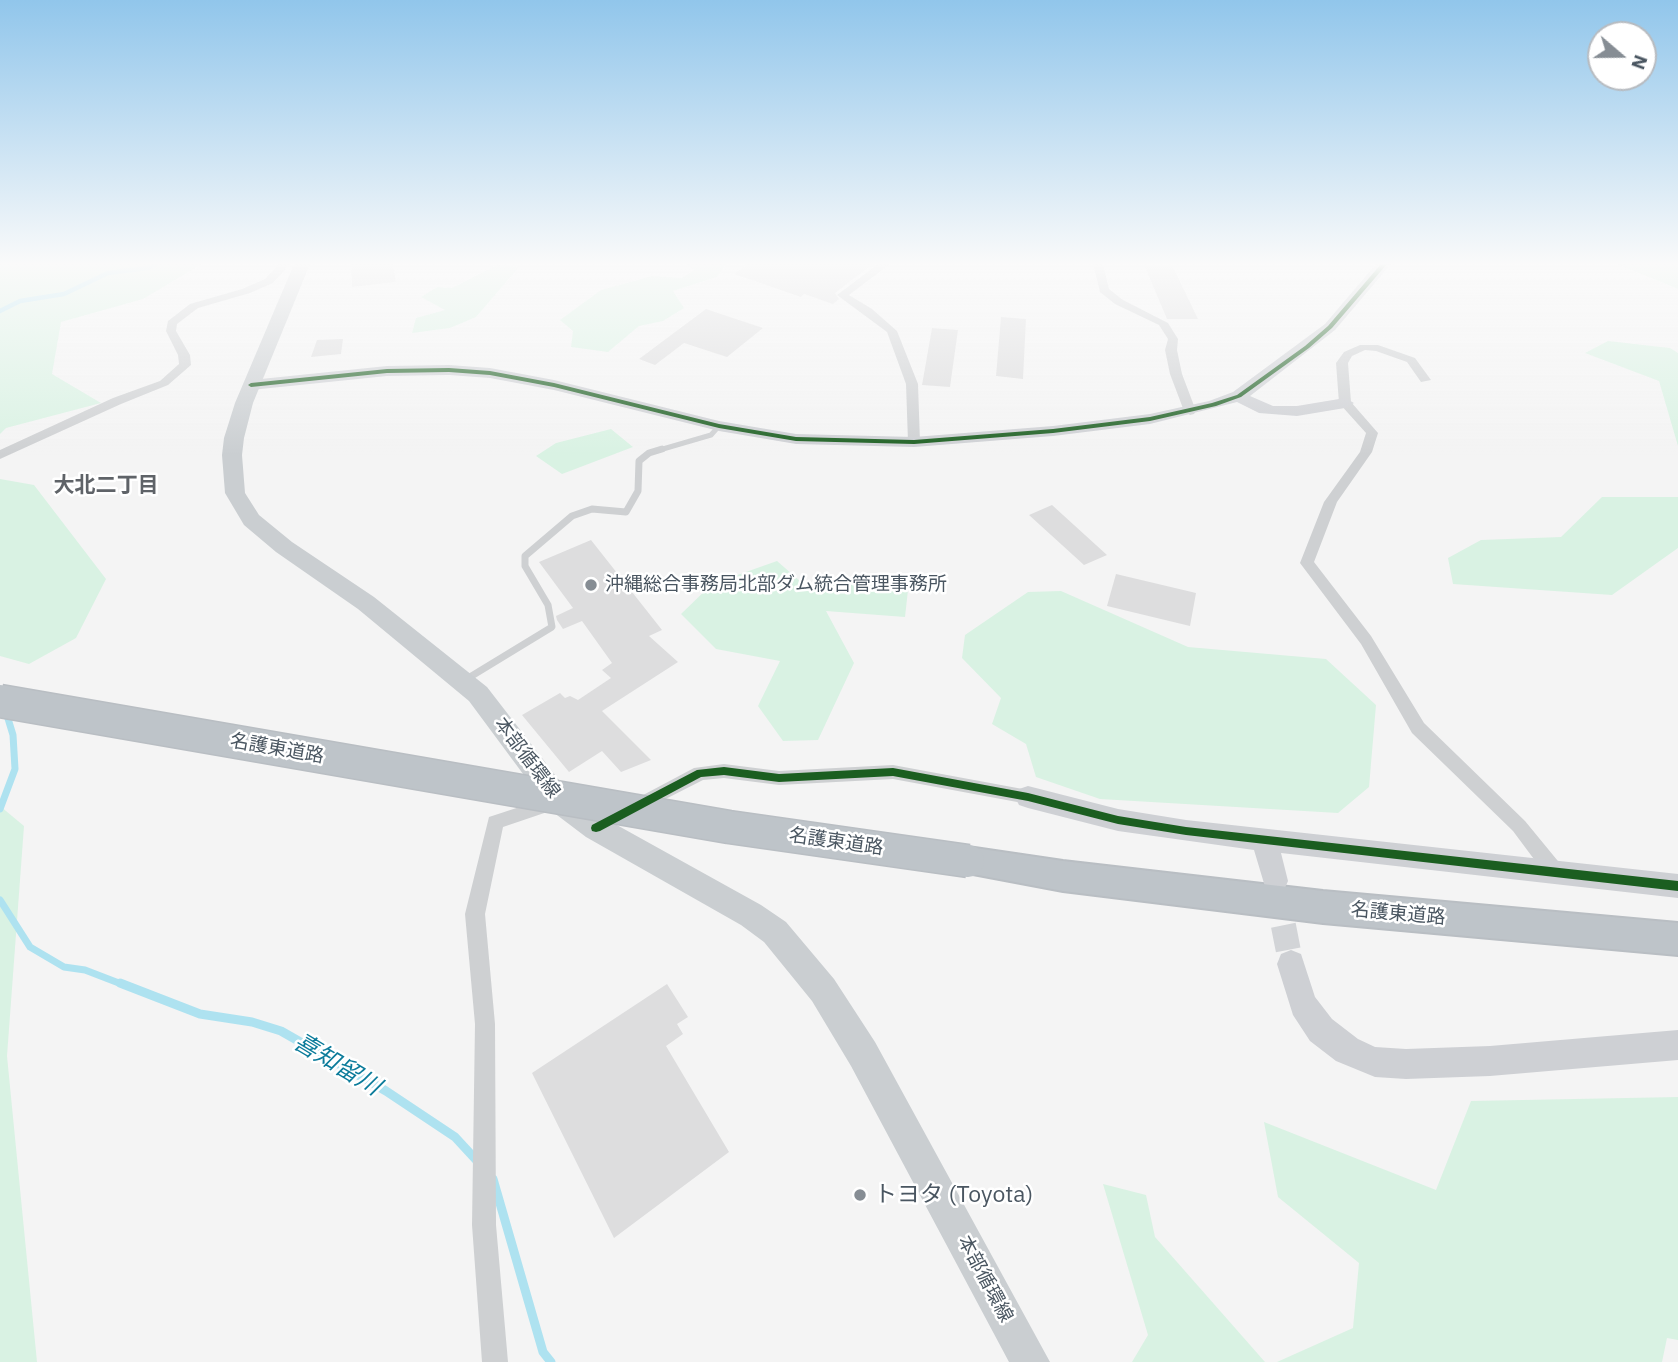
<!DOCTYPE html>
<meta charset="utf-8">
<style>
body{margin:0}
#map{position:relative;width:1678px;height:1362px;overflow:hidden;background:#f4f4f4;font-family:"IBM Plex Sans",sans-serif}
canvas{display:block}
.north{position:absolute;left:1587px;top:21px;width:70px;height:70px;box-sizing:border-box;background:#fff;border:2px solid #b7bbc0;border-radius:50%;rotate:110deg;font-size:19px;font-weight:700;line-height:28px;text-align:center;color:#4a5661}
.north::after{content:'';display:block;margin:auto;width:24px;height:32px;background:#868d94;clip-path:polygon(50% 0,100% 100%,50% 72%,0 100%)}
</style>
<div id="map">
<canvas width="1678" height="1362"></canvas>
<div class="north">N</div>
</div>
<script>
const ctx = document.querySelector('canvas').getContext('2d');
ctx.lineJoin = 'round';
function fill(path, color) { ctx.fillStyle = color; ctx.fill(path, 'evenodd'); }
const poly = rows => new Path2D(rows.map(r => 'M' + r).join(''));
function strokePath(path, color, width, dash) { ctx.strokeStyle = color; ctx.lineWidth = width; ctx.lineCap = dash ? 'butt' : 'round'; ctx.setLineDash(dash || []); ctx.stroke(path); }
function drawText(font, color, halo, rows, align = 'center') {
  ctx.font = font + ' "IBM Plex Sans","Noto Sans JP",sans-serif'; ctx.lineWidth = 5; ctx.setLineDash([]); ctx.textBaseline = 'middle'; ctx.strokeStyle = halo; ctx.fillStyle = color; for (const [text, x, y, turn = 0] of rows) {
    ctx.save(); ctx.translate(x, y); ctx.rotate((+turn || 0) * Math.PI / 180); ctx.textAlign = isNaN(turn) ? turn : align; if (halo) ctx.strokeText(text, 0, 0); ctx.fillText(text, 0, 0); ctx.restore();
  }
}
fill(poly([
 [0,264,202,264,143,299,61,322,52,374,101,403,6,428,0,434],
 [686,264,726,264,717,277,673,291,684,308,663,321,639,326,608,352,571,347,573,331,560,320,601,290,652,276,682,278,694,270],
 [1617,264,1678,264,1678,289],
 [497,265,519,267,476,317,450,328,412,333,416,318,445,310,421,297,437,287,452,288],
 [1608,341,1670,348,1678,353,1678,446,1659,381,1585,353],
 [611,429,633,447,562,474,536,456,556,443],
 [0,479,34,485,106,579,76,638,29,664,0,656],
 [1602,497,1678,497,1678,548,1612,595,1453,584,1448,558,1481,540,1561,537],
 [777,561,808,588,876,579,908,590,905,617,826,611,854,663,818,740,783,741,758,706,780,661,716,649,681,614,712,584],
 [1061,591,1188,647,1326,659,1376,705,1369,787,1338,813,1100,799,1036,777,1026,744,992,724,1001,698,962,658,965,635,1028,592],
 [0,806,24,826,7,1056,37,1362,0,1362],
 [1678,1097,1678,1340,1667,1338,1662,1362,1277,1362,1353,1328,1359,1263,1278,1197,1264,1122,1436,1190,1471,1101],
 [1103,1184,1146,1195,1155,1237,1265,1362,1132,1362,1148,1335]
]), '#d9f2e3');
strokePath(poly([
 [0,311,20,301,64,294,108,273,147,268,157,264]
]), '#aee2f0', 4.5);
strokePath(poly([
 [0,809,15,769,13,735,6,712],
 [0,900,30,947,64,967,85,970,124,985]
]), '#aee2f0', 7);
strokePath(poly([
 [120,983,200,1014,252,1022,281,1031,386,1091,455,1137,479,1163],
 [493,1179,543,1352,551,1362]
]), '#aee2f0', 9);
fill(poly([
 [351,264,393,264,396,282,352,287],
 [748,264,873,264,835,293,839,299,833,304,804,294,801,297,734,274],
 [1145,267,1173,267,1198,319,1167,319],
 [706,309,763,328,727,357,684,343,655,365,639,359],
 [1001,317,1026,319,1023,379,996,376],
 [932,328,958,330,950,387,922,385],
 [343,339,341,354,311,357,317,340],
 [1052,505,1107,555,1084,565,1029,515],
 [591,540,662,630,649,636,678,662,602,711,651,760,621,772,602,751,569,772,522,715,560,693,565,698,570,696,578,700,611,678,602,670,612,663,582,621,563,629,557,620,556,616,573,608,539,562],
 [1116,574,1196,593,1190,626,1107,606],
 [667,984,688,1017,677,1024,683,1034,666,1046,729,1152,614,1238,532,1073]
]), '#ddddde');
strokePath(poly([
 [1276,888,1291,964]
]), '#d2d4d7', 25, [25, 13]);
const highway = poly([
 [968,847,1063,861,1323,891,1678,923,1678,955,1323,923,1063,891,957,871,952,861,957,851,968,847]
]);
strokePath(highway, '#b9bec3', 4);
strokePath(poly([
 [656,451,711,435,719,426]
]), '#ced0d2', 5);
strokePath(poly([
 [465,680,552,627,548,605,525,566,525,556,572,516,592,509,626,512,638,491,639,461,649,453,662,449]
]), '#ced0d2', 7);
fill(poly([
 [279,264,290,264,273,283,250,293,198,308,177,324,176,331,190,355,191,365,168,385,121,404,0,459,0,450,113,398,160,381,179,364,178,355,166,331,168,321,190,304,242,289,265,279,279,264],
 [878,264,890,264,849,295,872,309,897,331,918,384,920,442,914,446,908,442,906,384,887,332,837,295,878,264],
 [1093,264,1103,264,1109,289,1123,300,1168,323,1178,339,1177,350,1182,374,1196,411,1194,414,1190,415,1184,411,1170,374,1165,350,1168,339,1159,325,1115,304,1100,292,1093,264],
 [1360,345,1378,345,1415,358,1431,380,1421,382,1407,362,1376,351,1365,350,1352,356,1348,363,1351,402,1378,433,1372,452,1337,502,1314,562,1371,636,1424,723,1525,821,1562,866,1564,872,1562,878,1555,880,1548,878,1513,831,1412,733,1361,644,1300,563,1324,502,1360,452,1366,433,1339,403,1336,363,1344,352,1360,345],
 [724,764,779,771,893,765,1028,790,1034,792,1037,797,1034,802,1028,804,893,779,779,785,724,778,703,780,636,814,630,812,627,807,630,802,694,768,724,764],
 [553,796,559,798,562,803,559,808,503,827,485,914,495,1024,496,1225,508,1362,482,1362,472,1225,475,1024,465,914,489,817,553,796]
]), '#ced0d2');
fill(poly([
 [1376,264,1391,264,1335,330,1250,396,1273,406,1297,406,1345,398,1354,403,1345,408,1297,416,1259,413,1237,402,1150,424,1053,436,914,447,796,444,719,431,554,390,490,378,449,375,387,376,251,390,243,385,251,380,387,366,449,365,490,368,554,380,719,421,796,434,914,437,1053,426,1150,414,1209,401,1233,392,1325,324,1376,264],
 [1028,786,1118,809,1186,820,1678,874,1678,898,1281,853,1288,881,1284,890,1275,893,1266,890,1254,850,1118,831,1028,808,1019,805,1015,797,1019,789,1028,786],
 [1291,950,1301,954,1315,997,1332,1019,1358,1039,1375,1047,1406,1049,1490,1046,1678,1030,1678,1060,1490,1076,1406,1079,1375,1077,1336,1061,1310,1041,1293,1015,1277,964,1281,954,1291,950]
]), '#ced0d4');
fill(poly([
 [294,264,310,264,253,403,244,438,242,455,245,493,259,515,292,542,374,597,487,687,569,793,606,819,761,905,786,922,834,979,875,1042,1050,1362,1009,1362,851,1066,812,1001,764,942,741,925,586,837,549,809,469,701,358,609,276,552,244,525,225,493,222,455,224,438,235,403,294,264]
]), '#caced1');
fill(highway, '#bec4c9');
const highwayBridge = poly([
 [0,701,729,827,968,861]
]);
strokePath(highwayBridge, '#b9bec3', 35, []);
strokePath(highwayBridge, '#bec4c9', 32);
fill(poly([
 [1381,264,1387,264,1332,328,1309,348,1241,397,1216,406,1150,421,1053,433,914,444,796,441,719,428,554,387,490,375,449,372,387,373,251,387,248,385,251,383,387,369,449,368,490,371,554,383,719,424,796,437,914,440,1053,429,1150,417,1212,403,1237,395,1305,346,1328,326,1381,264],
 [724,767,779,774,893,768,1028,793,1118,816,1186,827,1678,881,1678,891,1186,835,1118,824,1028,801,893,776,779,782,724,775,701,777,600,831,596,832,592,831,591,828,592,825,697,770,724,767]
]), '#1b5e20');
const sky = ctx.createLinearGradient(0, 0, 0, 455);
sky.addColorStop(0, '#91c6eb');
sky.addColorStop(0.58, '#fafafa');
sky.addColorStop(1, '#fafafa00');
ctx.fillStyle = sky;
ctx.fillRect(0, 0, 1678, 455);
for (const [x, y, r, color] of [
 [591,585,7,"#868d94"],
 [860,1195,7,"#868d94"]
]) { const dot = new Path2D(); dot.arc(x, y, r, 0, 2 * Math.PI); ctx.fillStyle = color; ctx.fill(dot); strokePath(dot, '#fff', 2.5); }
drawText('19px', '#4a5661', '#fff', [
 ["沖縄総合事務局北部ダム統合管理事務所",605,585]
], 'left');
drawText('19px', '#4a5661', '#fff', [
 ["名護東道路",277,749,10],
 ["本部循環線",527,758,53],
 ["名護東道路",836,842,8],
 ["名護東道路",1398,914,5],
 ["本部循環線",985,1279,62]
]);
drawText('bold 21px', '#5f6368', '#fff', [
 ["大北二丁目",106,486]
]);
drawText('23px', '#4a5661', '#fff', [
 ["トヨタ (Toyota)",874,1195]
], 'left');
drawText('italic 24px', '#0c7c9b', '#fff', [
 ["喜知留川",337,1065,31]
]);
</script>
